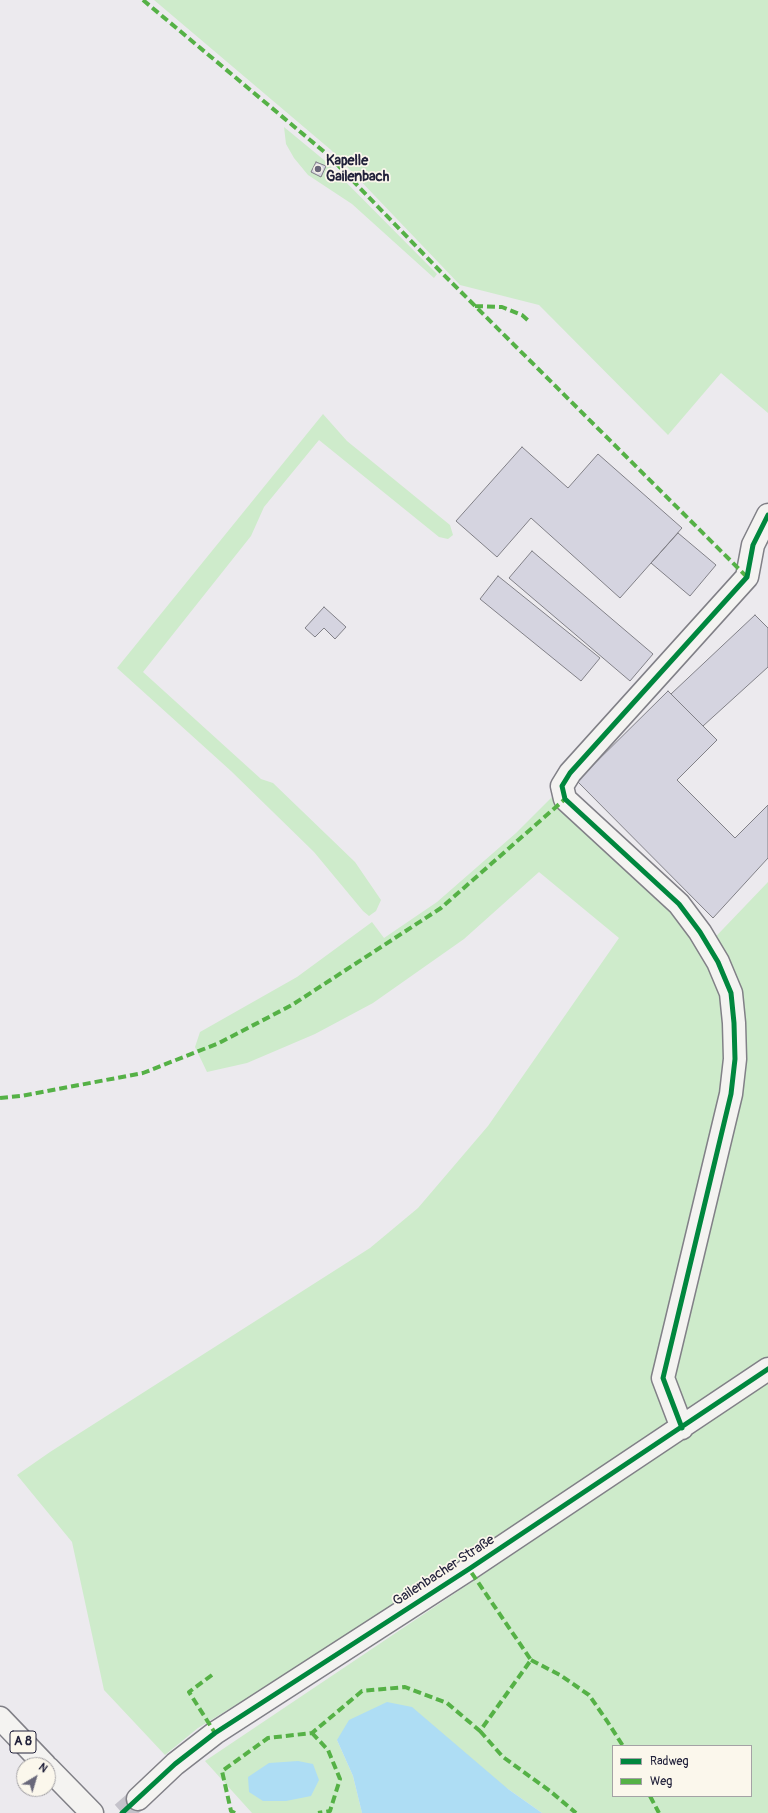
<!DOCTYPE html>
<meta charset="utf-8">
<style>
body{margin:0}
#map{position:relative;width:768px;height:1813px;overflow:hidden;background:#eceaee;font-family:Pangolin,sans-serif}
canvas{display:block}
.legend{position:absolute;left:612px;top:1745px;width:140px;height:52px;box-sizing:border-box;background:#fbf7ec;border:1px solid #a4a2a5;margin:0;padding:5px 7px;list-style:none;font-size:12px;color:#22223b}
.legend li{display:flex;align-items:center;gap:8px;height:20px}
.legend b{width:20px;border:1px solid #a4a2a5}
.north{position:absolute;left:16px;top:1757px;width:40px;height:40px;box-sizing:border-box;background:#fbf7ec;border:1px solid #a4a2a5;border-radius:50%;rotate:38deg;font-size:11px;font-weight:700;line-height:16px;text-align:center;color:#22223b}
.north::after{content:'';display:block;margin:auto;width:14px;height:18px;background:#69687a;clip-path:polygon(50% 0,100% 100%,50% 72%,0 100%)}
</style>
<div id="map">
<canvas width="768" height="1813"></canvas>
<ul class="legend">
<li><b style="height:5px;background:#00873e"></b>Radweg</li>
<li><b style="height:5px;background:#55b146"></b>Weg</li>
</ul>
<div class="north">N</div>
</div>
<script>
const ctx = document.querySelector('canvas').getContext('2d');
ctx.lineJoin = 'round';
function fill(path, color) { ctx.fillStyle = color; ctx.fill(path, 'evenodd'); }
const poly = rows => new Path2D(rows.map(r => 'M' + r).join(''));
function strokePath(path, color, width, dash) { ctx.strokeStyle = color; ctx.lineWidth = width; ctx.lineCap = dash ? 'butt' : 'round'; ctx.setLineDash(dash || []); ctx.stroke(path); }
function drawText(font, color, halo, rows, align = 'center') {
  ctx.font = font + ' Pangolin,sans-serif'; ctx.lineWidth = 3.5; ctx.setLineDash([]); ctx.textBaseline = 'middle'; ctx.strokeStyle = halo; ctx.fillStyle = color; for (const [text, x, y, turn = 0] of rows) {
    ctx.save(); ctx.translate(x, y); ctx.rotate((+turn || 0) * Math.PI / 180); ctx.textAlign = isNaN(turn) ? turn : align; if (halo) ctx.strokeText(text, 0, 0); ctx.fillText(text, 0, 0); ctx.restore();
  }
}
fill(poly([
 [154,0,768,0,768,413,721,373,668,435,539,305,460,285,331,150],
 [284,127,324,160,437,274,434,278,352,204,308,175,294,158,286,144],
 [323,414,347,441,450,525,453,535,448,539,439,537,319,440,264,507,251,536,143,672,261,779,273,783,355,862,381,900,376,911,369,916,363,911,314,852,231,771,117,668],
 [552,797,672,908,701,952,768,882,768,1358,620,1457,267,1686,198,1728,165,1755,104,1690,72,1542,17,1475,50,1452,370,1248,418,1208,488,1126,619,938,539,872,464,939,373,1003,315,1034,247,1063,207,1072,195,1047,200,1032,297,977,372,922,384,938,437,902,516,833],
 [768,1383,768,1813,542,1813,508,1789,337,1740,353,1776,362,1813,252,1813,205,1761],
 [613,1746,751,1746,751,1796,613,1796]
]), '#ceebcb');
fill(poly([
 [387,1702,412,1707,508,1789,542,1813,362,1813,353,1776,337,1740,349,1720],
 [298,1761,313,1764,319,1780,311,1796,286,1801,263,1801,249,1792,248,1777,269,1763]
]), '#aeddf4');
const building = poly([
 [316,162,326,166,321,177,311,172,316,162],
 [522,447,568,488,598,454,682,528,620,598,531,518,497,557,456,521,522,447],
 [678,533,716,565,690,596,651,563,678,533],
 [532,551,653,654,630,681,509,578,532,551],
 [498,576,600,658,581,681,480,599,498,576],
 [324,607,346,627,335,639,324,628,315,637,305,628,324,607],
 [755,615,768,628,768,667,703,726,671,694,755,615],
 [668,691,717,740,677,780,735,838,768,805,768,858,713,918,577,781,668,691]
]);
fill(building, '#d5d4e0');
strokePath(building, '#818087', 1);
strokePath(poly([
 [122,1813,138,1799]
]), '#c4c2ca', 22, [22, 11]);
const street = poly([
 [682,1428,663,1378,731,1094,735,1059,734,1023,731,993,718,962,700,932,679,904,565,799,562,786,570,773,747,577,753,545,768,515],
 [138,1799,175,1764,215,1733,469,1569,768,1369]
]);
const highway = poly([
 [0,1718,45,1765],
 [48,1768,92,1813]
]);
strokePath(street, '#818087', 25);
strokePath(highway, '#818087', 25);
strokePath(street, '#f4f3f1', 22);
strokePath(highway, '#f4f3f1', 22);
strokePath(poly([
 [143,0,328,155,440,271,747,577],
 [475,306,502,307,522,315,530,322],
 [0,1098,21,1096,143,1073,219,1043,292,1005,441,908,565,799],
 [531,1660,560,1675,589,1695,607,1721,623,1746],
 [212,1675,189,1692,215,1733],
 [480,1731,503,1757,550,1791,576,1813],
 [312,1733,328,1750,340,1779,330,1811,318,1813],
 [650,1796,659,1813],
 [235,1813,231,1811,222,1771,268,1738,312,1733,362,1691,405,1687,447,1703,480,1731,531,1660,469,1569]
]), '#55b146', 4, [8, 4]);
strokePath(poly([
 [682,1428,663,1378,731,1094,735,1059,734,1023,731,993,718,962,700,932,679,904,565,799,562,786,570,773,747,577,753,545,768,515],
 [122,1813,175,1764,215,1733,469,1569,768,1369]
]), '#00873e', 5);
for (const [x, y, r, color] of [
 [318,169,4,"#69687a"]
]) { const dot = new Path2D(); dot.arc(x, y, r, 0, 2 * Math.PI); ctx.fillStyle = color; ctx.fill(dot); strokePath(dot, '#fbf7ec', 1.5); }
for (const [x, y, w] of [
 [23,1742,26]
]) { const box = new Path2D(); box.roundRect(x - w / 2, y - 11, w, 22, 3); ctx.fillStyle = '#fbf7ec'; ctx.fill(box); strokePath(box, '#22223b', 1); }
drawText('bold 13px', '#22223b', null, [
 ["A 8",23,1742]
]);
drawText('bold 14px', '#22223b', '#fbf7ec', [
 ["Kapelle",326,161],
 ["Gailenbach",326,177]
], 'left');
drawText('14px', '#22223b', '#fbf7ec', [
 ["Gailenbacher Straße",444,1571,-33]
]);
</script>
